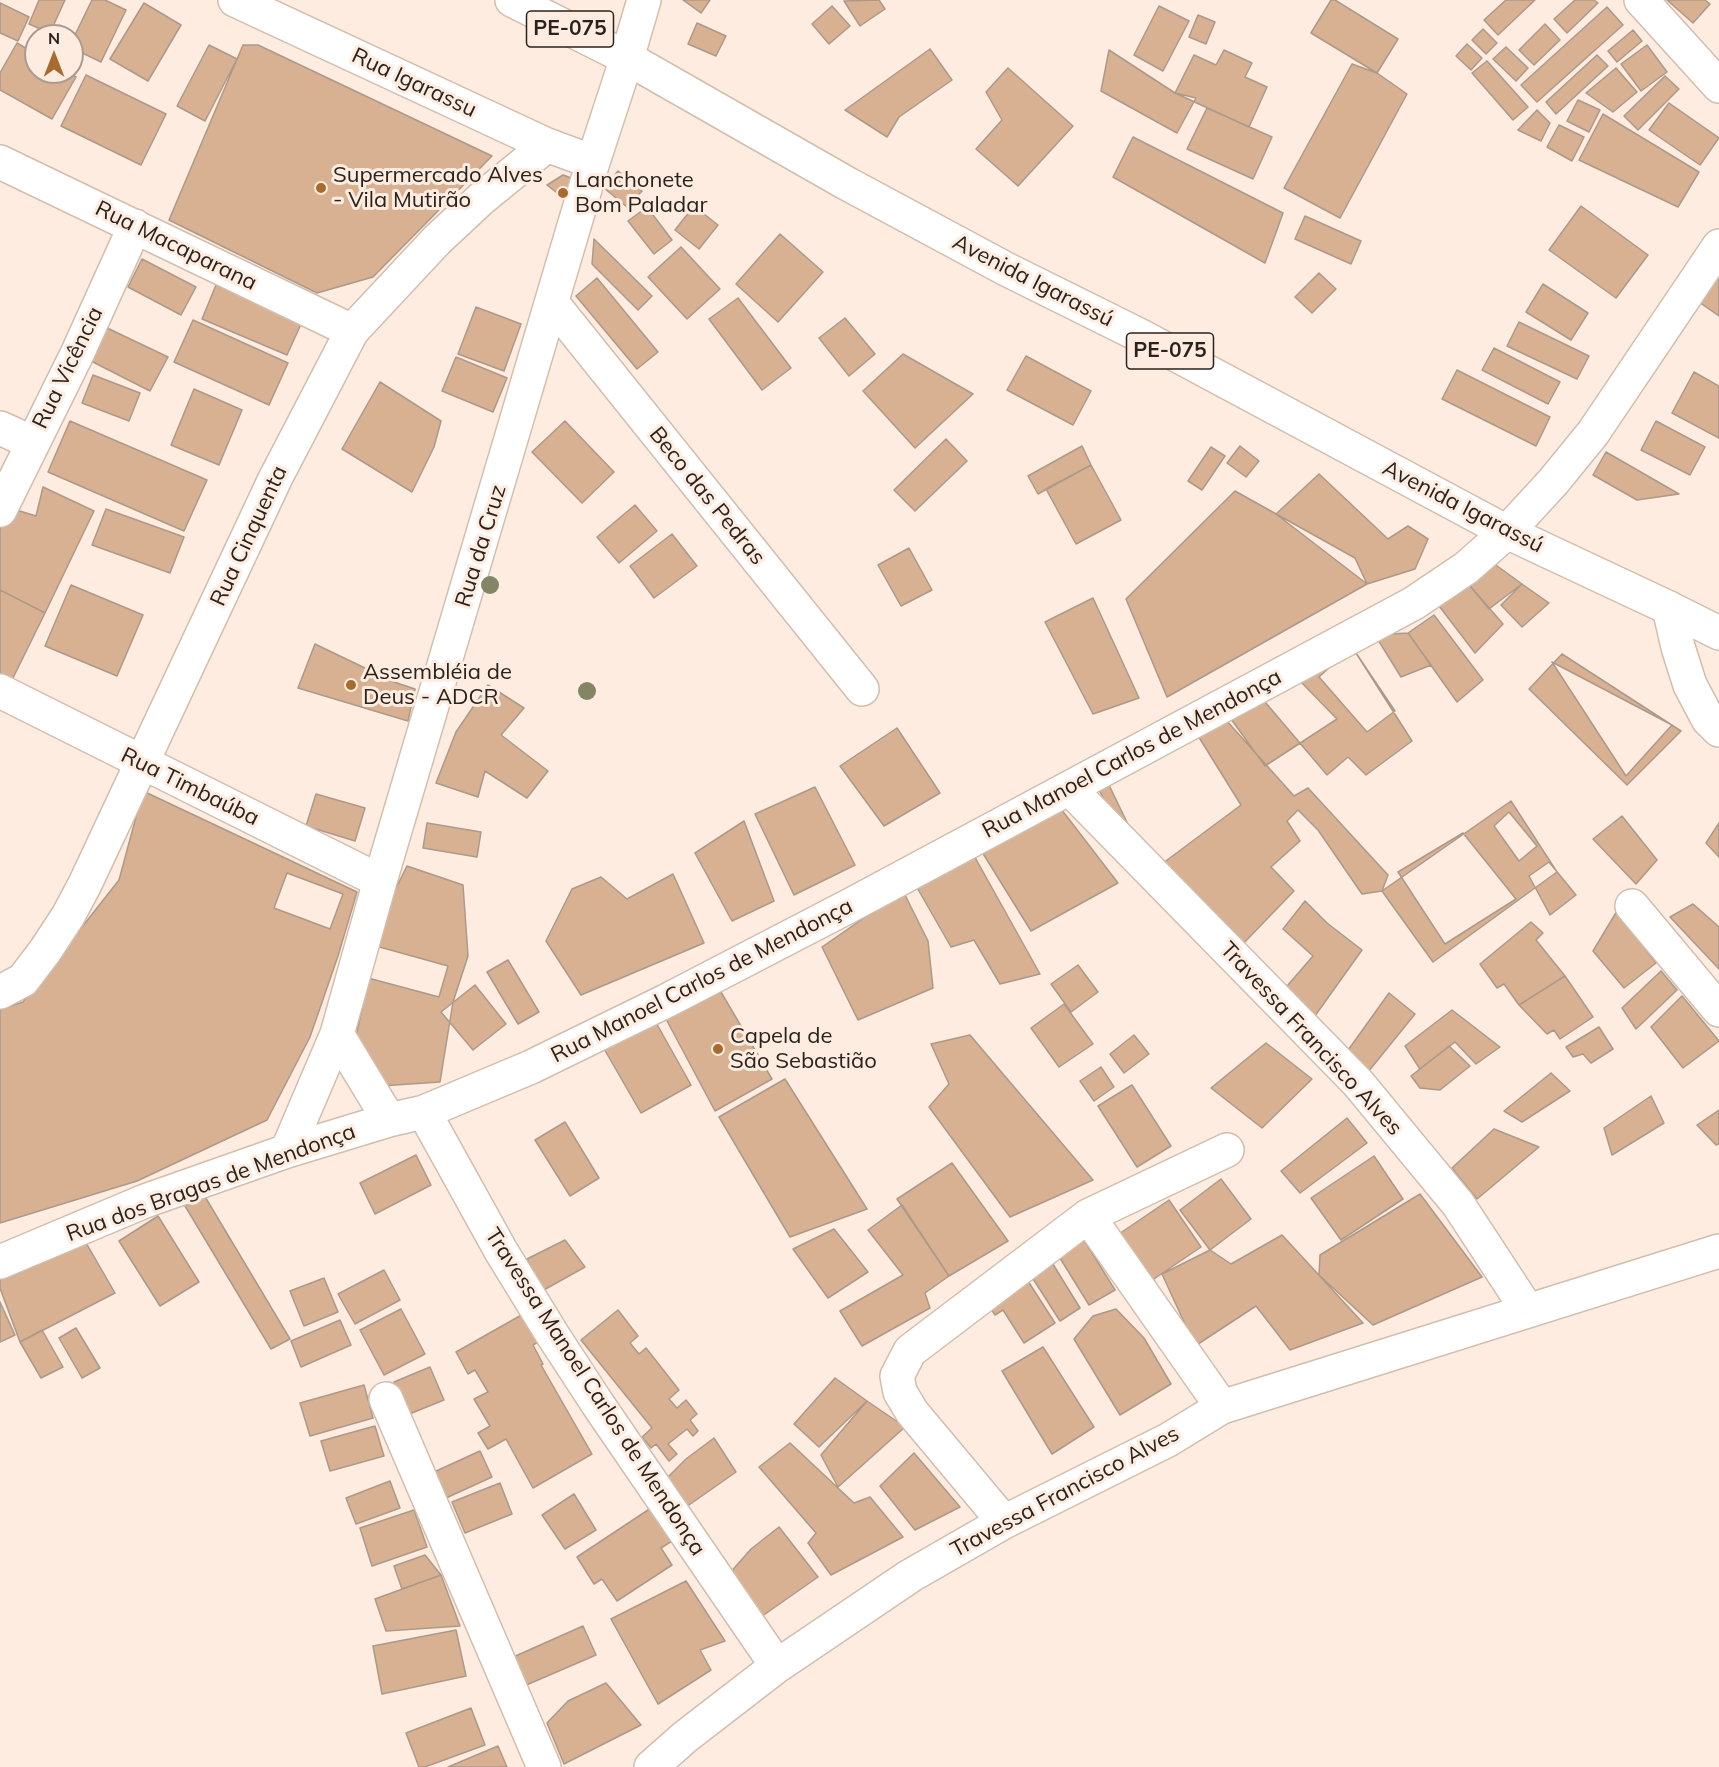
<!DOCTYPE html>
<meta charset="utf-8">
<style>
body{margin:0}
#map{position:relative;width:1719px;height:1767px;overflow:hidden;background:#fdecdf;font-family:Mulish,sans-serif}
canvas{display:block}
.north{position:absolute;left:24px;top:24px;width:60px;height:60px;box-sizing:border-box;background:#fdecdf;border:2px solid #a99b91;border-radius:50%;rotate:0deg;font-size:16px;font-weight:700;line-height:24px;text-align:center;color:#2a221c}
.north::after{content:'';display:block;margin:auto;width:21px;height:27px;background:#a76c2d;clip-path:polygon(50% 0,100% 100%,50% 72%,0 100%)}
</style>
<div id="map">
<canvas width="1719" height="1767"></canvas>
<div class="north">N</div>
</div>
<script>
const ctx = document.querySelector('canvas').getContext('2d');
ctx.lineJoin = 'round';
function fill(path, color) { ctx.fillStyle = color; ctx.fill(path, 'evenodd'); }
const poly = rows => new Path2D(rows.map(r => 'M' + r).join(''));
function strokePath(path, color, width, dash) { ctx.strokeStyle = color; ctx.lineWidth = width; ctx.lineCap = dash ? 'butt' : 'round'; ctx.setLineDash(dash || []); ctx.stroke(path); }
function drawText(font, color, halo, rows, align = 'center') {
  ctx.font = font + ' Mulish,sans-serif'; ctx.lineWidth = 6; ctx.setLineDash([]); ctx.textBaseline = 'middle'; ctx.strokeStyle = halo; ctx.fillStyle = color; for (const [text, x, y, turn = 0] of rows) {
    ctx.save(); ctx.translate(x, y); ctx.rotate((+turn || 0) * Math.PI / 180); ctx.textAlign = isNaN(turn) ? turn : align; if (halo) ctx.strokeText(text, 0, 0); ctx.fillText(text, 0, 0); ctx.restore();
  }
}
const building = poly([
 [39,0,65,0,50,33,29,24,39,0],
 [92,0,105,0,126,10,101,62,72,48,72,41,92,0],
 [683,0,710,0,701,13,683,0],
 [879,0,885,9,860,26,844,1,879,0],
 [1331,0,1335,0,1398,39,1377,73,1311,33,1331,0],
 [1506,0,1535,0,1498,35,1484,20,1506,0],
 [1575,0,1594,0,1598,3,1567,33,1554,19,1575,0],
 [1667,0,1705,0,1710,4,1693,23,1667,0],
 [0,3,29,17,18,41,0,33,0,3],
 [144,3,181,25,148,81,110,59,144,3],
 [832,6,850,26,829,44,812,24,832,6],
 [1159,6,1189,21,1163,71,1134,55,1159,6],
 [1607,7,1623,25,1537,102,1521,85,1607,7],
 [1198,15,1215,22,1206,44,1189,37,1198,15],
 [697,23,726,36,716,56,688,44,697,23],
 [1545,24,1560,40,1534,65,1519,50,1545,24],
 [1483,29,1497,43,1486,54,1472,40,1483,29],
 [1633,30,1642,41,1617,62,1608,51,1633,30],
 [17,43,36,54,36,72,67,72,76,77,52,119,0,90,0,73,17,43],
 [1467,44,1482,58,1471,70,1456,56,1467,44],
 [209,45,237,59,205,121,177,106,209,45],
 [243,45,258,45,492,156,373,277,317,293,169,220,243,45],
 [1647,45,1667,72,1641,91,1621,64,1647,45],
 [1506,47,1528,68,1516,81,1493,59,1506,47],
 [930,49,952,80,899,117,887,137,845,110,930,49],
 [1109,50,1175,93,1196,98,1177,133,1101,91,1109,50],
 [1224,50,1252,63,1245,77,1267,87,1249,127,1175,93,1194,55,1216,65,1224,50],
 [1597,55,1608,66,1556,114,1546,102,1597,55],
 [1487,61,1528,107,1513,120,1472,73,1487,61],
 [1352,64,1377,73,1407,94,1340,218,1284,188,1352,64],
 [1008,68,1073,126,1018,186,976,149,1002,120,986,92,1008,68],
 [1616,68,1637,92,1613,112,1586,93,1616,68],
 [86,75,166,114,141,165,61,126,86,75],
 [1665,76,1679,89,1638,130,1624,116,1665,76],
 [1578,100,1600,110,1589,132,1567,121,1578,100],
 [1669,103,1719,138,1700,165,1649,130,1669,103],
 [1207,108,1272,137,1253,179,1187,149,1207,108],
 [1537,110,1550,123,1541,141,1518,130,1537,110],
 [1603,114,1699,172,1678,207,1579,160,1603,114],
 [1559,125,1584,137,1572,161,1547,147,1559,125],
 [1133,137,1283,213,1265,263,1113,177,1133,137],
 [618,171,642,191,627,207,604,188,618,171],
 [563,175,574,179,566,200,547,185,563,175],
 [694,206,718,225,699,249,675,230,694,206],
 [1581,206,1648,255,1616,298,1549,250,1581,206],
 [647,207,672,240,654,254,628,221,647,207],
 [1305,216,1361,241,1351,264,1295,239,1305,216],
 [780,234,823,272,778,322,736,284,780,234],
 [594,239,652,296,638,310,592,264,594,239],
 [681,247,720,289,687,319,648,277,681,247],
 [142,259,196,287,181,315,128,287,142,259],
 [1719,268,1719,316,1696,300,1719,268],
 [1319,273,1336,289,1312,313,1295,297,1319,273],
 [597,278,658,352,637,369,576,296,597,278],
 [1543,284,1588,313,1571,340,1526,312,1543,284],
 [216,285,302,322,287,355,202,319,216,285],
 [738,298,791,368,762,390,709,319,738,298],
 [476,307,521,324,504,371,458,354,476,307],
 [845,318,875,354,849,376,819,338,845,318],
 [193,320,288,363,269,405,174,362,193,320],
 [1519,322,1589,356,1577,379,1507,346,1519,322],
 [103,326,168,357,150,391,87,359,103,326],
 [1494,348,1560,382,1548,404,1482,370,1494,348],
 [903,354,973,394,915,448,863,391,903,354],
 [1026,356,1091,391,1073,425,1007,390,1026,356],
 [456,357,507,378,493,412,442,391,456,357],
 [1457,370,1550,417,1536,446,1442,399,1457,370],
 [1694,372,1719,386,1719,438,1672,413,1694,372],
 [93,375,140,393,129,421,82,403,93,375],
 [380,382,441,421,434,447,412,492,342,449,380,382],
 [194,389,242,410,219,465,171,445,194,389],
 [70,421,207,480,184,531,48,472,70,421],
 [565,421,614,472,582,503,532,452,565,421],
 [1656,421,1705,447,1690,475,1641,450,1656,421],
 [946,439,967,461,915,511,894,490,946,439],
 [1082,446,1091,465,1038,494,1028,476,1082,446],
 [1240,446,1259,461,1246,477,1227,463,1240,446],
 [1211,447,1225,456,1202,490,1188,481,1211,447],
 [1606,452,1679,494,1637,500,1593,475,1606,452],
 [1091,465,1121,520,1076,544,1046,489,1091,465],
 [1319,474,1388,539,1408,526,1428,539,1415,569,1367,584,1276,514,1319,474],
 [43,487,94,511,45,613,0,590,0,529,10,508,36,516,43,487],
 [1235,491,1355,558,1367,584,1167,697,1126,599,1235,491],
 [635,505,657,531,619,563,597,537,635,505],
 [106,509,184,537,170,573,92,545,106,509],
 [672,534,697,566,654,598,630,566,672,534],
 [909,548,932,590,901,606,878,565,909,548],
 [1489,560,1522,584,1489,609,1465,580,1489,560],
 [1465,580,1503,624,1475,653,1436,602,1465,580],
 [1522,584,1549,603,1522,627,1501,605,1522,584],
 [71,585,143,615,117,676,45,646,71,585],
 [0,590,45,613,12,680,0,674,0,590],
 [1093,598,1139,698,1093,714,1045,622,1093,598],
 [1434,615,1483,680,1457,702,1408,633,1434,615],
 [1408,633,1431,665,1401,677,1375,635,1408,633],
 [315,644,394,682,415,689,408,721,298,688,315,644],
 [1352,647,1395,711,1367,732,1319,677,1352,647],
 [1356,653,1412,741,1366,775,1348,757,1327,775,1260,696,1356,653],
 [1562,654,1681,731,1627,785,1529,689,1562,654],
 [1552,662,1672,725,1626,776,1552,662],
 [1301,682,1337,719,1265,766,1231,719,1301,682],
 [488,685,524,708,501,735,548,771,527,798,485,771,478,797,436,783,456,732,488,685],
 [1226,720,1294,796,1308,788,1388,875,1382,891,1362,894,1318,830,1298,810,1287,821,1300,841,1271,867,1294,891,1238,949,1134,854,1099,790,1226,720],
 [897,728,940,793,884,826,840,766,897,728],
 [1195,731,1241,805,1151,872,1109,785,1195,731],
 [815,787,855,865,794,895,755,814,815,787],
 [143,791,357,892,338,956,310,1037,267,1120,137,1181,0,1223,0,1010,23,1002,119,880,143,791],
 [316,794,365,808,355,841,306,826,316,794],
 [1511,801,1557,872,1433,962,1382,891,1511,801],
 [1058,805,1118,883,1031,931,979,847,1058,805],
 [1509,812,1537,846,1519,861,1494,826,1509,812],
 [1622,816,1657,860,1636,884,1593,839,1622,816],
 [744,821,774,901,732,921,695,853,744,821],
 [427,823,481,832,477,857,423,848,427,823],
 [1719,823,1719,857,1706,843,1719,823],
 [1463,833,1516,899,1445,944,1398,872,1463,833],
 [972,852,1040,974,1000,984,974,940,951,947,915,884,972,852],
 [1549,862,1576,895,1550,915,1529,876,1549,862],
 [407,866,463,885,468,956,453,1002,440,1082,380,1086,356,1037,381,918,407,866],
 [287,873,343,894,330,929,274,908,287,873],
 [673,874,704,943,581,995,546,941,572,889,601,877,627,899,673,874],
 [903,891,928,941,933,988,858,1020,822,947,903,891],
 [1305,901,1327,923,1362,950,1312,1020,1281,993,1313,956,1283,929,1305,901],
 [1693,904,1719,927,1719,969,1670,917,1693,904],
 [1617,911,1656,963,1624,988,1593,951,1617,911],
 [1531,922,1543,933,1536,940,1565,976,1519,1005,1504,984,1497,988,1480,964,1531,922],
 [376,946,448,966,439,997,368,978,376,946],
 [508,960,539,1012,518,1024,487,972,508,960],
 [1078,965,1098,992,1071,1012,1051,984,1078,965],
 [1661,971,1677,990,1636,1029,1622,1008,1661,971],
 [1565,976,1593,1017,1560,1039,1554,1030,1547,1034,1519,1005,1565,976],
 [475,985,506,1024,473,1050,441,1012,475,985],
 [721,992,772,1079,715,1111,666,1019,721,992],
 [1389,993,1415,1014,1368,1072,1346,1053,1389,993],
 [1682,996,1719,1041,1683,1068,1651,1027,1682,996],
 [1064,1004,1093,1044,1059,1067,1031,1028,1064,1004],
 [1452,1010,1500,1047,1476,1064,1455,1042,1420,1069,1405,1046,1452,1010],
 [654,1019,691,1085,641,1113,603,1047,654,1019],
 [1599,1027,1613,1049,1591,1063,1583,1054,1573,1057,1566,1047,1599,1027],
 [970,1035,1093,1180,1010,1217,929,1107,949,1084,931,1044,970,1035],
 [1134,1035,1149,1054,1124,1073,1110,1054,1134,1035],
 [1266,1043,1312,1079,1262,1128,1211,1088,1266,1043],
 [1449,1046,1470,1066,1440,1090,1420,1088,1411,1076,1449,1046],
 [1101,1067,1114,1087,1094,1101,1080,1081,1101,1067],
 [1551,1073,1570,1091,1522,1122,1504,1111,1551,1073],
 [785,1079,867,1209,790,1237,719,1117,785,1079],
 [1132,1085,1171,1146,1137,1167,1098,1106,1132,1085],
 [1651,1096,1664,1123,1612,1155,1604,1128,1651,1096],
 [1719,1110,1719,1144,1716,1145,1697,1125,1719,1110],
 [1347,1118,1367,1143,1300,1193,1281,1171,1347,1118],
 [565,1122,599,1178,570,1196,535,1140,565,1122],
 [1494,1129,1539,1147,1477,1199,1452,1168,1494,1129],
 [416,1155,431,1185,375,1214,360,1183,416,1155],
 [1374,1156,1403,1199,1341,1240,1311,1198,1374,1156],
 [952,1163,1008,1241,949,1276,897,1199,952,1163],
 [1221,1179,1251,1219,1210,1250,1180,1210,1221,1179],
 [1420,1194,1482,1277,1373,1325,1319,1275,1320,1255,1420,1194],
 [204,1195,290,1339,271,1349,185,1206,204,1195],
 [1169,1200,1201,1247,1151,1281,1119,1234,1169,1200],
 [902,1205,949,1276,925,1293,930,1308,862,1346,840,1311,903,1275,868,1230,902,1205],
 [158,1216,199,1282,160,1306,119,1241,158,1216],
 [834,1229,868,1272,828,1298,793,1249,834,1229],
 [1081,1235,1115,1290,1089,1305,1055,1250,1081,1235],
 [1282,1235,1363,1323,1290,1350,1256,1306,1195,1346,1162,1274,1210,1250,1231,1264,1282,1235],
 [565,1240,585,1267,542,1291,527,1259,565,1240],
 [85,1241,115,1293,20,1342,0,1288,0,1264,85,1241],
 [1051,1261,1080,1308,1060,1321,1030,1274,1051,1261],
 [384,1270,400,1300,355,1324,338,1294,384,1270],
 [324,1278,338,1312,304,1326,290,1291,324,1278],
 [1026,1278,1055,1323,1024,1343,1003,1310,995,1315,987,1303,1026,1278],
 [0,1302,15,1335,0,1342,0,1302],
 [401,1309,425,1354,384,1375,360,1330,401,1309],
 [1116,1309,1144,1338,1171,1384,1120,1415,1074,1339,1093,1316,1116,1309],
 [618,1310,638,1336,630,1343,639,1354,646,1348,679,1390,669,1399,677,1408,686,1400,697,1414,690,1420,698,1431,693,1436,687,1429,668,1444,677,1454,669,1461,656,1444,651,1448,642,1437,652,1428,581,1340,618,1310],
 [525,1313,540,1341,533,1345,543,1364,541,1365,592,1454,533,1488,506,1439,488,1449,478,1433,490,1426,474,1399,488,1392,475,1370,468,1374,456,1352,525,1313],
 [340,1320,351,1345,301,1367,291,1341,340,1320],
 [76,1328,100,1368,82,1378,59,1338,76,1328],
 [42,1330,63,1367,41,1378,20,1342,42,1330],
 [1043,1347,1094,1427,1052,1454,1002,1371,1043,1347],
 [430,1367,444,1400,407,1415,394,1382,430,1367],
 [835,1378,867,1401,819,1447,794,1424,835,1378],
 [364,1385,373,1418,310,1436,300,1403,364,1385],
 [867,1401,905,1427,838,1487,821,1455,867,1401],
 [375,1426,384,1456,330,1471,321,1441,375,1426],
 [714,1438,736,1472,679,1512,663,1482,686,1459,714,1438],
 [790,1443,854,1503,870,1497,903,1537,831,1575,808,1543,816,1533,759,1467,790,1443],
 [480,1451,492,1477,446,1498,434,1472,480,1451],
 [914,1453,960,1507,915,1530,880,1486,914,1453],
 [390,1481,400,1508,356,1524,346,1498,390,1481],
 [500,1483,512,1514,465,1533,452,1502,500,1483],
 [574,1494,596,1530,565,1549,542,1515,574,1494],
 [651,1508,672,1541,661,1548,672,1565,617,1601,602,1579,594,1584,577,1557,651,1508],
 [414,1510,427,1547,372,1566,360,1528,414,1510],
 [779,1527,818,1577,758,1619,729,1574,751,1549,779,1527],
 [425,1555,441,1575,402,1589,394,1566,425,1555],
 [441,1575,460,1626,386,1631,375,1599,441,1575],
 [686,1581,725,1641,700,1650,711,1670,658,1704,611,1619,686,1581],
 [583,1626,596,1655,524,1686,511,1658,583,1626],
 [456,1630,466,1676,382,1694,373,1646,456,1630],
 [606,1683,641,1725,564,1764,547,1723,568,1701,606,1683],
 [471,1708,485,1745,425,1767,419,1767,406,1733,471,1708],
 [498,1746,507,1767,448,1767,498,1746]
]);
fill(building, '#d8b192');
strokePath(building, '#ac9989', 1.5);
const minor = poly([
 [235,0,547,145,593,162],
 [1641,0,1719,86],
 [0,162,352,331],
 [553,304,862,689],
 [0,428,33,443],
 [0,510,78,352,135,226],
 [1669,608,1678,647,1690,685,1708,719,1719,730],
 [0,691,380,881],
 [1069,788,1358,1083,1458,1204,1528,1311],
 [1632,906,1719,1010],
 [0,992,23,980,45,951,68,916,85,884,275,479,352,331,437,240,481,199,547,145],
 [337,1034,389,1120],
 [424,1112,501,1251,552,1334,597,1403,777,1666],
 [287,1151,337,1034,380,881,593,162,627,58,644,0],
 [1088,1216,1227,1150],
 [0,1262,145,1201,287,1151,389,1120,424,1112,531,1067,666,1001,849,906,1414,603,1466,568,1507,532,1553,482,1593,433,1719,246],
 [386,1399,544,1767],
 [1004,1522,912,1412,900,1392,897,1376,910,1351,1088,1216,1222,1407],
 [651,1767,685,1737,777,1666,910,1576,1004,1522,1168,1440,1222,1407,1719,1251]
]);
const major = poly([
 [512,0,627,58,846,183,1006,269,1141,336,1507,532,1669,608,1719,633]
]);
strokePath(minor, '#d2bead', 36);
strokePath(major, '#d2bead', 36);
strokePath(minor, '#fff', 33);
strokePath(major, '#fff', 33);
ctx.fillStyle = '#838564';
for (const [x, y] of [
 [490,585],
 [587,691]
]) { ctx.beginPath(); ctx.arc(x, y, 9, 0, 2 * Math.PI); ctx.fill(); }
for (const [x, y, r, color] of [
 [321,188,6,"#a76c2d"],
 [563,193,6,"#a76c2d"],
 [351,685,6,"#a76c2d"],
 [718,1049,6,"#a76c2d"]
]) { const dot = new Path2D(); dot.arc(x, y, r, 0, 2 * Math.PI); ctx.fillStyle = color; ctx.fill(dot); strokePath(dot, '#fdecdf', 2); }
for (const [x, y, w] of [
 [570,29,87],
 [1170,351,87]
]) { const box = new Path2D(); box.roundRect(x - w / 2, y - 18, w, 36, 4.5); ctx.fillStyle = '#fdecdf'; ctx.fill(box); strokePath(box, '#2a221c', 1.5); }
drawText('bold 21px', '#2a221c', null, [
 ["PE-075",570,29],
 ["PE-075",1170,351]
]);
drawText('22px', '#2a221c', '#fdecdf', [
 ["Rua Igarassu",414,83,25],
 ["Rua Macaparana",176,246,26],
 ["Avenida Igarassú",1033,281,27],
 ["Rua Vicência",68,368,-64],
 ["Beco das Pedras",707,496,51],
 ["Avenida Igarassú",1463,507,27],
 ["Rua Cinquenta",249,536,-65],
 ["Rua da Cruz",481,546,-73],
 ["Rua Manoel Carlos de Mendonça",1132,754,-28],
 ["Rua Timbaúba",190,787,26],
 ["Rua Manoel Carlos de Mendonça",702,981,-27],
 ["Travessa Francisco Alves",1311,1039,47],
 ["Rua dos Bragas de Mendonça",211,1183,-20],
 ["Travessa Manoel Carlos de Mendonça",595,1392,57],
 ["Travessa Francisco Alves",1065,1492,-28]
]);
drawText('22px', '#2a221c', '#fdecdf', [
 ["Supermercado Alves",333,175],
 ["- Vila Mutirão",333,200],
 ["Lanchonete",575,180],
 ["Bom Paladar",575,205],
 ["Assembléia de",363,672],
 ["Deus - ADCR",363,697],
 ["Capela de",730,1036],
 ["São Sebastião",730,1061]
], 'left');
</script>
